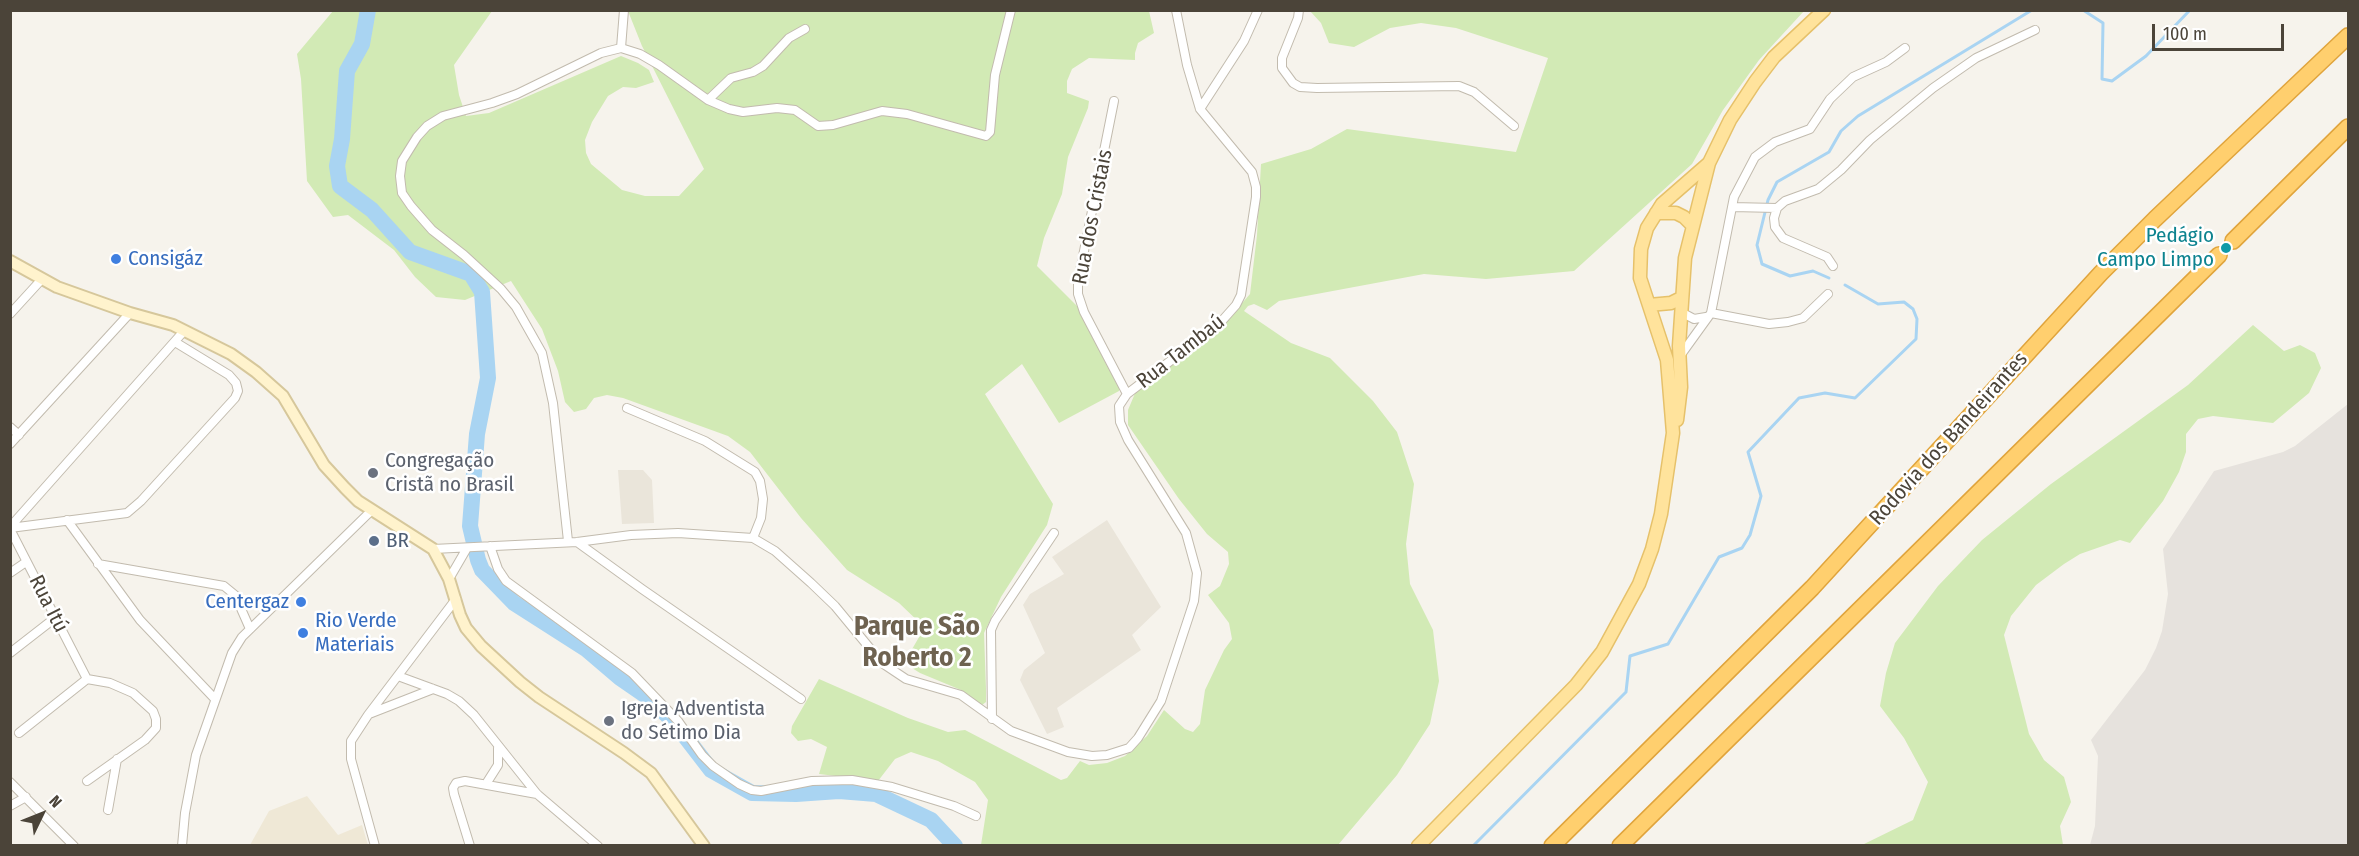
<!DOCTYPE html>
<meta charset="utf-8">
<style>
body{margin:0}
#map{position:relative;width:2359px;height:856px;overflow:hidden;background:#f6f3ec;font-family:"Fira Sans Condensed",sans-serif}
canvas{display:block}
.frame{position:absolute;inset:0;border:12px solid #4b4439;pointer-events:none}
.north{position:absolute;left:12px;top:784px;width:60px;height:60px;-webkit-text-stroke:4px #fff;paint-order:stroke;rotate:47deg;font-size:16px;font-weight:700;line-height:24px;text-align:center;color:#4b4439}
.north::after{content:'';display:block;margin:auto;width:21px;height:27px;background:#4b4439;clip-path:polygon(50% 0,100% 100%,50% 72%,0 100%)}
.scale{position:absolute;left:2152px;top:24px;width:132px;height:27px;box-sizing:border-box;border:3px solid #4b4439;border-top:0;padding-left:8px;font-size:18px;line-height:21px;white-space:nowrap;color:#4b4439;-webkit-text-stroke:4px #fff;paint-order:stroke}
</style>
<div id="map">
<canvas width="2359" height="856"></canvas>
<div class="frame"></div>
<div class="north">N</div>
<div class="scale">100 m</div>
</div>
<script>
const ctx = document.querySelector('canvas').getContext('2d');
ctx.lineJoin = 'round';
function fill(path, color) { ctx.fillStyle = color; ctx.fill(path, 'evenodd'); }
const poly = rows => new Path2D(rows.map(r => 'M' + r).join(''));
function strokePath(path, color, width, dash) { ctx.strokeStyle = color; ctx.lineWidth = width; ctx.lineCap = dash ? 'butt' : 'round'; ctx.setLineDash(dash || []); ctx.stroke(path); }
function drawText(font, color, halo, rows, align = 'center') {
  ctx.font = font + ' "Fira Sans Condensed",sans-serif'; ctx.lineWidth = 5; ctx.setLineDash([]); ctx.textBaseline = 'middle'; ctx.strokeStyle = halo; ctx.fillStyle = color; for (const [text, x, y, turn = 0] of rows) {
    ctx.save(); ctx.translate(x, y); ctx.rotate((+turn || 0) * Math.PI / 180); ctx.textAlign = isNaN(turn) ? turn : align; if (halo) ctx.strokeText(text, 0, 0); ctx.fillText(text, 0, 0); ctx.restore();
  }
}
fill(poly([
 [618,470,643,470,652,480,654,523,622,524],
 [1107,520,1161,607,1132,635,1141,650,1057,708,1064,727,1047,734,1020,680,1024,670,1045,653,1023,605,1030,594,1064,574,1052,557]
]), '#eae5da');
fill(poly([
 [2348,404,2348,845,2090,845,2095,826,2098,756,2091,740,2145,670,2156,648,2162,631,2168,594,2163,549,2214,471,2283,452,2295,446]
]), '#e6e2dd');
fill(poly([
 [307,796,338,835,362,825,368,845,250,845,269,811]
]), '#efe8d6');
fill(poly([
 [333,11,492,11,454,65,459,95,466,116,489,113,621,56,638,63,649,70,654,82,636,88,623,87,608,96,592,122,585,140,586,153,591,164,622,190,645,196,679,196,704,169,642,46,628,11,1149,11,1154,33,1138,43,1135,53,1135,60,1089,58,1072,69,1067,81,1067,93,1089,101,1088,108,1068,157,1062,194,1044,238,1037,266,1080,309,1120,385,1119,391,1059,423,1022,364,985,394,1053,504,1047,525,1001,597,984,633,986,689,986,702,982,705,961,690,920,673,904,663,922,632,922,625,899,603,847,570,801,518,750,452,728,436,623,398,607,395,594,398,586,409,574,412,565,402,558,371,542,329,511,281,465,300,436,297,415,277,394,250,348,215,333,217,307,181,301,79,297,54],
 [1310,11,1804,11,1759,60,1723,110,1692,164,1574,271,1486,279,1424,274,1279,301,1267,310,1254,304,1248,306,1244,311,1291,343,1330,358,1373,401,1397,432,1414,484,1406,544,1410,584,1433,630,1439,681,1430,724,1397,775,1338,845,981,845,988,800,975,782,938,761,911,752,895,759,878,781,819,774,827,747,811,739,798,741,791,733,792,726,819,679,908,718,948,732,965,730,1061,780,1067,778,1080,761,1089,765,1107,763,1125,756,1147,736,1164,710,1185,729,1193,732,1200,724,1205,690,1224,650,1232,639,1229,623,1208,595,1220,586,1229,564,1228,552,1207,534,1179,499,1128,425,1128,410,1136,391,1230,317,1250,294,1257,235,1261,164,1311,149,1347,129,1516,152,1548,58,1456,28,1421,23,1390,28,1354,47,1329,43,1321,23],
 [2253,325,2284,351,2300,345,2315,353,2321,368,2309,393,2273,423,2213,416,2198,419,2186,434,2186,452,2179,472,2163,501,2130,543,2120,540,2080,554,2064,564,2036,585,2011,616,2004,635,2029,734,2044,760,2064,777,2071,802,2060,826,2063,845,1862,845,1913,820,1928,782,1904,738,1880,706,1886,673,1895,643,1938,586,1982,540,2051,484,2188,385]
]), '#d2eab5');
strokePath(poly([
 [2083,10,2103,23,2102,79,2112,81,2146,56,2190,10],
 [1829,278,1813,271,1790,276,1762,264,1757,245,1768,200,1777,182,1829,152,1841,131,1858,116,2032,10],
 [1473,846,1626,692,1630,656,1668,644,1719,557,1742,548,1750,535,1761,496,1748,452,1799,398,1825,393,1855,398,1916,339,1917,319,1913,309,1904,302,1878,304,1845,285]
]), '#a9d4f2', 3);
strokePath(poly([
 [368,10,362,44,347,71,342,139,337,166,340,186,372,210,410,252,471,274,482,292,488,378,477,434,470,526,478,560,482,570,514,603,586,649,620,678,649,698,674,722,711,770,752,793,796,794,839,791,876,794,931,820,955,846]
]), '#a9d4f2', 16);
const street = poly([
 [1299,10,1298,18,1282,58,1282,68,1293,83,1300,87,1317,88,1459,86,1474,92,1514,126],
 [621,48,624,10],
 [708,100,731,78,753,72,763,66,789,38,805,29],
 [1114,101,1078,281,1078,294,1084,312,1127,394],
 [1200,109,1244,41,1258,10],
 [1732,207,1777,208],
 [1833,266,1827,257,1783,238,1775,227,1774,218,1777,208,1785,201,1818,189,1841,170,1870,140,1933,88,1976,58,2035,30],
 [1681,312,1694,319,1706,317],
 [1711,313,1769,324,1788,322,1803,318,1828,294],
 [10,314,42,279],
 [1680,356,1711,313,1734,197,1755,157,1775,142,1810,129,1830,99,1853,77,1886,62,1905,48],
 [627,408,705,441,755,472,760,481,763,499,761,518,753,538],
 [10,427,19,435],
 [10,444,130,313],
 [67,520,140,620,215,699],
 [10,527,184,331],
 [10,528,127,513,141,501,235,398,238,391,236,383,229,375,175,342],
 [10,529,87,679],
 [568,541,553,403,542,353,516,307,501,289,464,255,432,230,411,206,402,193,400,176,402,161,417,137,427,126,443,116,492,103,517,94,601,53,621,48,640,54,659,65,708,100,729,109,743,112,777,108,795,110,818,126,833,125,882,111,907,114,986,136,990,132,995,75,1011,10],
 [577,542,642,589,801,699],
 [490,546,498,569,506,581,632,673,678,721,702,755,713,766,739,784,752,790,761,791,812,781,852,780,892,787,954,806,976,816],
 [433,549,577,542,631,535,678,533,753,538,775,551,811,583,835,606,882,663,906,679,961,695,1011,731,1068,752,1092,756,1107,755,1129,748,1138,738,1161,701,1194,601,1197,573,1186,533,1128,440,1120,422,1119,406,1127,394,1220,323,1236,305,1241,295,1256,197,1256,187,1252,172,1200,109,1187,65,1176,10],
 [98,564,224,586,235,595,250,629],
 [10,573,26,562],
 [449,579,467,548],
 [10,653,55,618],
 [398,676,447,694,459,701,474,715,537,794,598,846],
 [369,714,433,689],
 [992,719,991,630,995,621,1054,533],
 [19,733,87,679,110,683,133,693,153,711,156,719,156,728,145,740,87,781],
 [10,782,74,846],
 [486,784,498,765,498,748],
 [10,806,26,797],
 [108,810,117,759],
 [182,846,185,813,196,755,232,653,242,637,372,510],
 [375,846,351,759,351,741,368,715,456,599],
 [470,846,454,794,453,788,456,783,465,781,537,794]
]);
const secondary = poly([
 [10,261,57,287,130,313,173,325,231,354,256,372,283,396,324,465,345,488,358,501,433,549,449,579,460,615,466,628,481,646,520,682,539,697,624,753,651,773,704,846]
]);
const primary = poly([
 [1656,213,1676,213,1684,217,1692,225],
 [1649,305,1671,303,1681,298],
 [1677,420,1681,387,1679,346,1685,258,1709,163,1730,120,1755,82,1774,57,1824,10],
 [1418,846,1576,685,1602,652,1639,584,1652,549,1661,514,1673,433,1667,360,1640,278,1641,249,1647,228,1662,204,1709,163]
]);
const highway = poly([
 [2233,241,2348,127],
 [1552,846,1812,588,2101,273,2155,219,2348,36],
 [1620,846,2219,255]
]);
strokePath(street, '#c2bbae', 10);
strokePath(secondary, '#d6c79b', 14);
strokePath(primary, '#e6c16a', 15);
strokePath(highway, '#e0a43c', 18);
strokePath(street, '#fff', 8);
strokePath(secondary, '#fff3cd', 10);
strokePath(primary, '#ffe39c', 12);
strokePath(highway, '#ffcf6e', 15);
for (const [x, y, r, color] of [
 [2226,248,6,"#0f9aa8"],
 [116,259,6,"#3f7fe0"],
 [373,473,6,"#6b7280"],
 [374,541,6,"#5c6f8a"],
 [301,602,6,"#3f7fe0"],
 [303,633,6,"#3f7fe0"],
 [609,721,6,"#6b7280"]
]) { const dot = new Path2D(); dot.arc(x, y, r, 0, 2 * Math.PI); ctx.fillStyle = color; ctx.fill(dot); strokePath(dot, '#fff', 2); }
drawText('21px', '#4b4439', '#fff', [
 ["Rua dos Cristais",1093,217,-79],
 ["Rua Tambaú",1181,352,-38],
 ["Rodovia dos Bandeirantes",1949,439,-48],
 ["Rua Itú",48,604,63]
]);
drawText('21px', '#0d838f', '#fff', [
 ["Pedágio",2214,236],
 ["Campo Limpo",2214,260]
], 'right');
drawText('21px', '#366cbe', '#fff', [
 ["Consigáz",128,259],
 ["Centergaz",289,602,"right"],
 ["Rio Verde",315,621],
 ["Materiais",315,645]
], 'left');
drawText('21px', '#5b616d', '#fff', [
 ["Congregação",385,461],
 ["Cristã no Brasil",385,485],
 ["Igreja Adventista",621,709],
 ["do Sétimo Dia",621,733]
], 'left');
drawText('21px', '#4e5e75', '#fff', [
 ["BR",386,541]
], 'left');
drawText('bold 27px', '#6e6250', '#fff', [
 ["Parque São",917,627],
 ["Roberto 2",917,658]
]);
</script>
